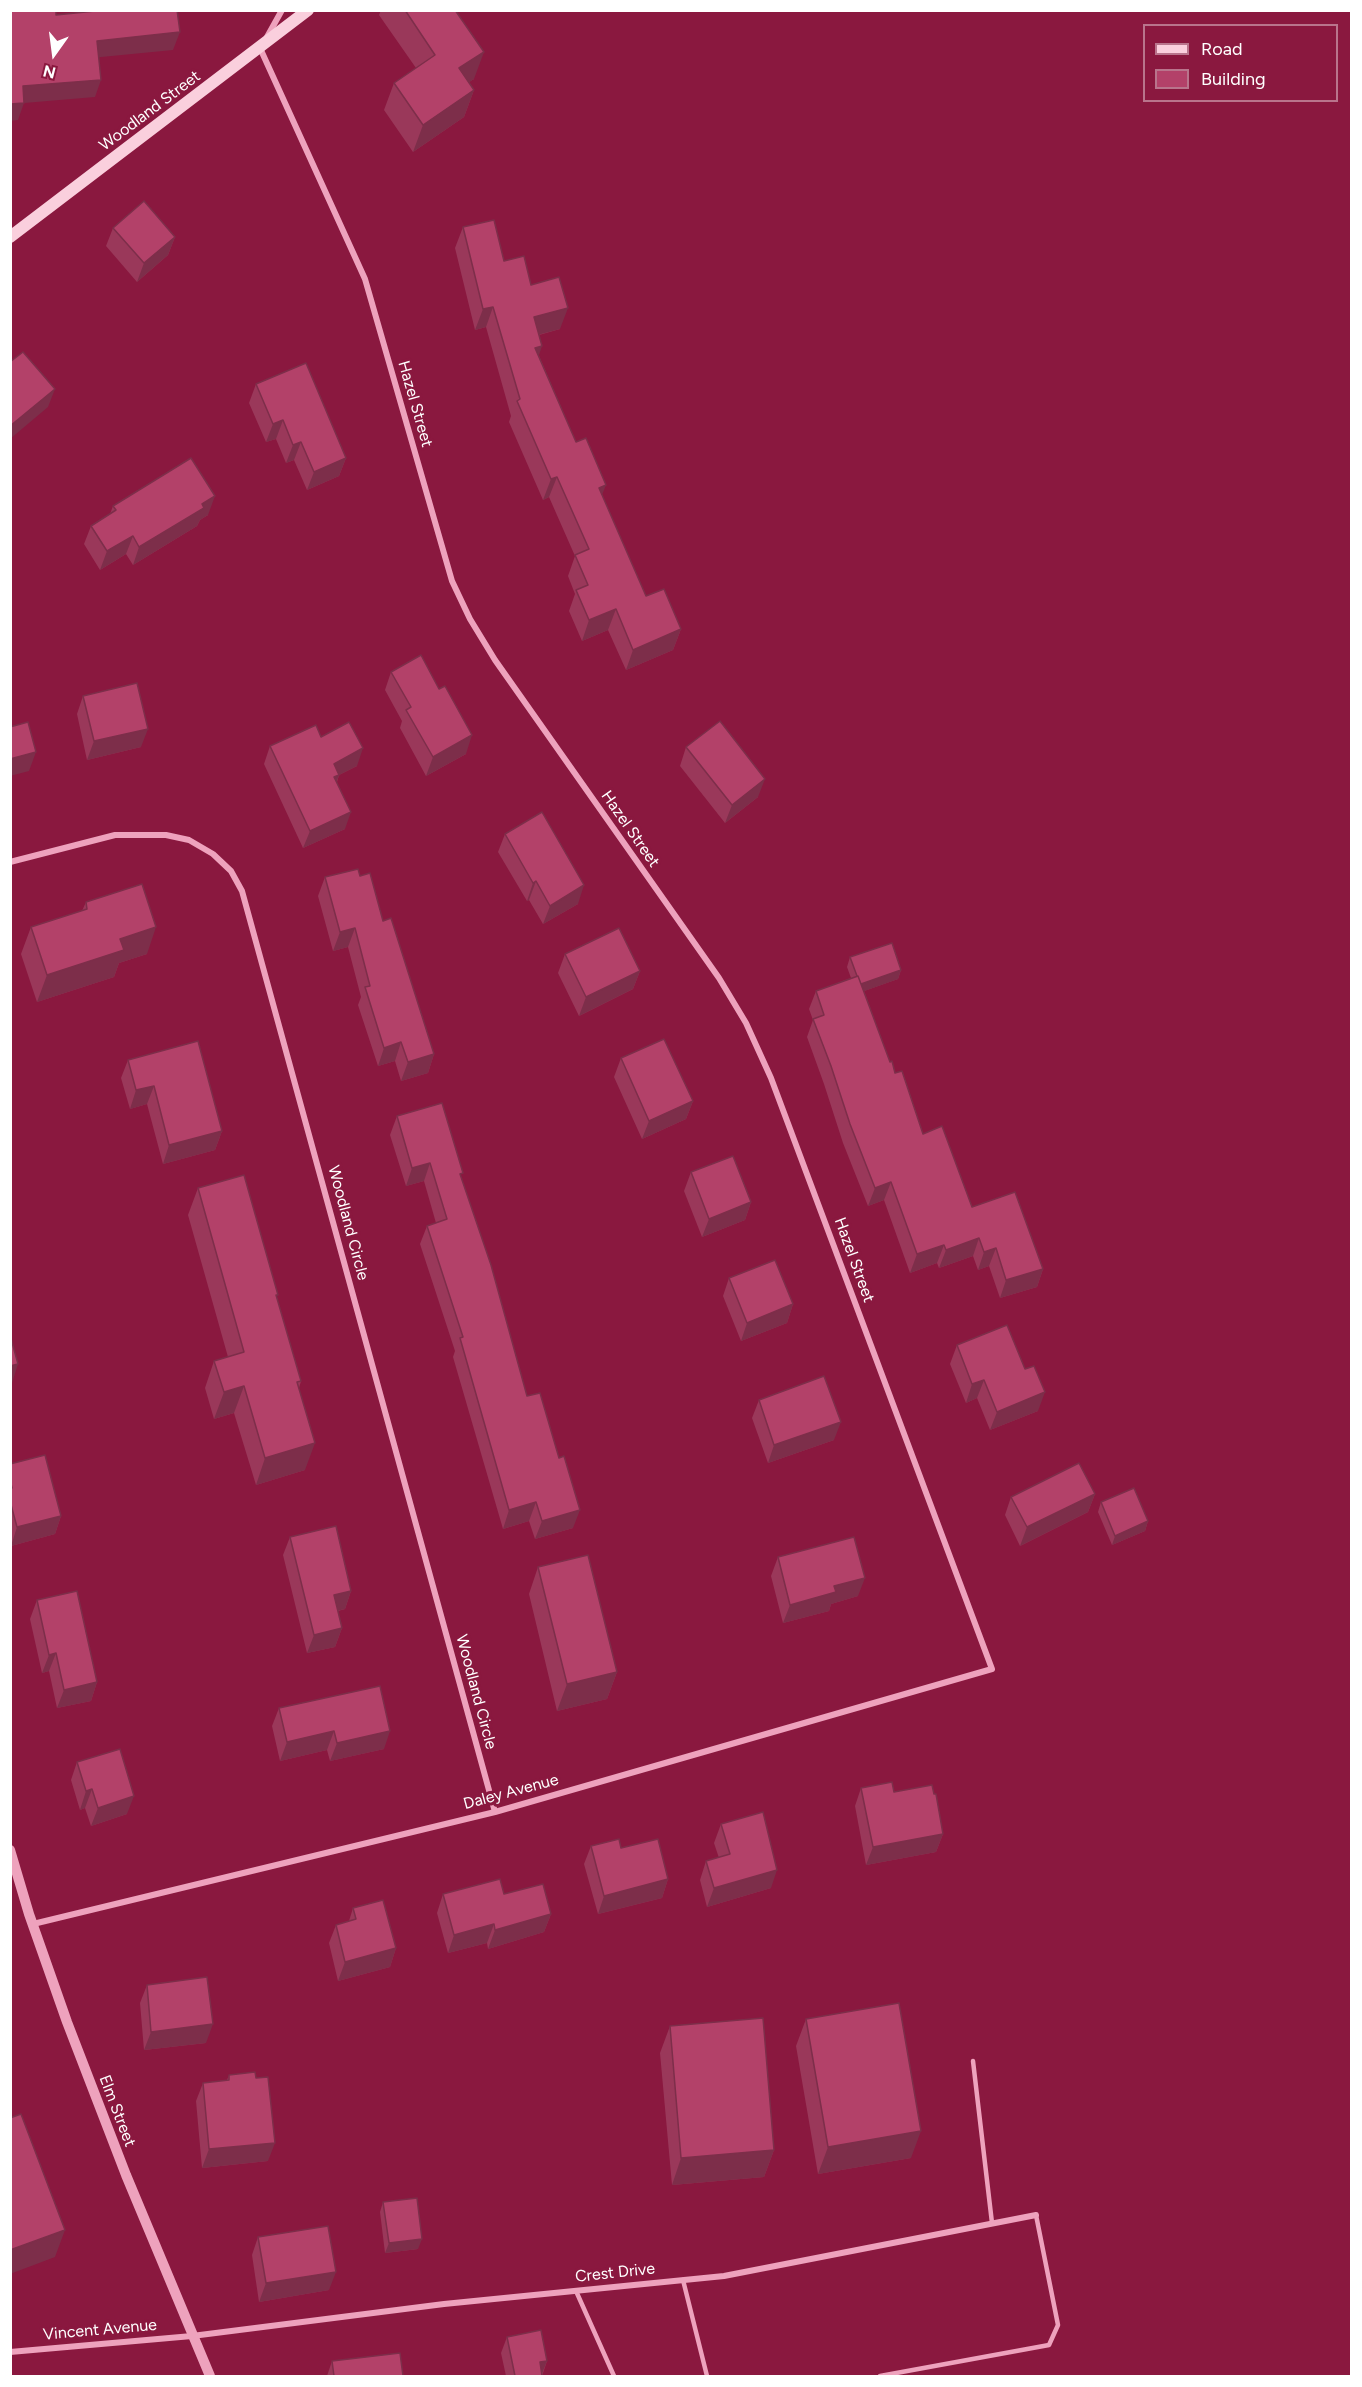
<!DOCTYPE html>
<style>
body{margin:0}
#map{position:relative;width:1362px;height:2387px;overflow:hidden;background:#8a183f;font-family:Figtree,sans-serif}
canvas{display:block}
.frame{position:absolute;inset:0;border:12px solid #fff;pointer-events:none}
.legend{position:absolute;left:1143px;top:24px;width:195px;height:78px;box-sizing:border-box;background:#8a183f;border:2px solid #b9748c;margin:0;padding:8px 10px;list-style:none;font-size:18px;color:#fff}
.legend li{display:flex;align-items:center;gap:12px;height:30px}
.legend b{width:30px;border:2px solid #b9748c}
.north{position:absolute;left:24px;top:24px;width:60px;height:60px;-webkit-text-stroke:4px #8a183f;paint-order:stroke;rotate:194deg;font-size:16px;font-weight:700;line-height:24px;text-align:center;color:#fff}
.north::after{content:'';display:block;margin:auto;width:21px;height:27px;background:#fff;clip-path:polygon(50% 0,100% 100%,50% 72%,0 100%)}
</style>
<div id="map">
<canvas width="1362" height="2387"></canvas>
<div class="frame"></div>
<ul class="legend">
<li><b style="height:8px;background:#facfdd"></b>Road</li>
<li><b style="height:16px;background:#b34169"></b>Building</li>
</ul>
<div class="north">N</div>
</div>
<script>
const ctx = document.querySelector('canvas').getContext('2d');
ctx.lineJoin = 'round';
const poly = rows => new Path2D(rows.map(r => 'M' + r).join(''));
function strokePath(path, color, width, dash) { ctx.strokeStyle = color; ctx.lineWidth = width; ctx.lineCap = dash ? 'butt' : 'round'; ctx.setLineDash(dash || []); ctx.stroke(path); }
function fill(path, color) { ctx.fillStyle = color; ctx.fill(path, 'evenodd'); }
function drawText(font, color, halo, rows, align = 'center') {
  ctx.font = font + ' Figtree,sans-serif'; ctx.lineWidth = 6; ctx.setLineDash([]); ctx.textBaseline = 'middle'; ctx.strokeStyle = halo; ctx.fillStyle = color; for (const [text, x, y, turn = 0] of rows) {
    ctx.save(); ctx.translate(x, y); ctx.rotate((+turn || 0) * Math.PI / 180); ctx.textAlign = isNaN(turn) ? turn : align; if (halo) ctx.strokeText(text, 0, 0); ctx.fillText(text, 0, 0); ctx.restore();
  }
}
strokePath(poly([
 [973,2061,992,2223],
 [683,2280,707,2376],
 [576,2291,614,2376],
 [880,2376,1049,2345,1058,2325,1036,2215]
]), '#eea2bd', 4.5);
strokePath(poly([
 [267,37,282,10],
 [10,862,115,835,166,835,189,840,213,854,231,871,242,891,495,1812],
 [33,1924,495,1812,992,1669,771,1078,746,1023,719,978,495,660,470,619,452,581,365,279,260,48,262,45],
 [10,2352,192,2336,444,2304,724,2276,1036,2215]
]), '#eea2bd', 6);
strokePath(poly([
 [10,1850,29,1914,67,2022,126,2175,210,2376]
]), '#eea2bd', 10);
strokePath(poly([
 [10,237,308,10]
]), '#facfdd', 12);
fill(poly([
 [381,10,455,10,474,79,469,82,474,90,464,117,413,152,384,110,394,83,416,68,379,15],
 [463,227,504,261,531,285,560,329,539,335,539,356,576,442,602,495,646,596,681,629,673,650,626,670,608,630,582,641,569,611,575,594,568,576,575,556,549,497,543,500,509,422,511,416,486,327,475,330,455,248],
 [113,228,175,237,168,255,137,282,106,246],
 [256,384,346,458,339,476,307,490,294,460,286,463,276,439,266,442,249,403],
 [113,506,208,515,200,520,197,526,133,565,126,554,100,570,84,544,91,526,110,514],
 [391,672,466,754,426,776,400,728,402,721,385,690],
 [83,696,141,747,87,760,77,714],
 [321,737,357,766,339,775,337,782,345,829,303,848,264,764,270,746],
 [686,747,758,797,725,823,680,766],
 [505,834,578,904,543,924,529,900,527,901,498,852],
 [360,876,383,921,434,1054,428,1073,401,1081,395,1061,378,1066,358,1005,361,997,348,947,333,951,318,896,325,877],
 [86,902,147,954,119,963,114,977,37,1002,21,954,31,927,82,911],
 [565,954,640,971,633,989,579,1016,558,973],
 [850,957,901,970,898,979,864,991,890,1062,923,1134,972,1207,1043,1269,1037,1287,1000,1298,989,1266,978,1270,973,1256,939,1268,937,1263,910,1273,884,1200,868,1206,843,1143,824,1084,807,1037,813,1020,809,1009,816,991,851,978,847,967],
 [621,1058,693,1101,686,1119,642,1139,614,1077],
 [128,1060,222,1131,215,1150,163,1164,147,1104,130,1109,121,1078],
 [397,1116,461,1178,527,1396,573,1528,535,1539,529,1521,503,1529,453,1357,455,1351,420,1244,427,1226,436,1223,424,1181,406,1186,390,1135],
 [691,1172,751,1202,745,1220,702,1237,684,1191],
 [198,1188,277,1298,301,1381,299,1388,305,1470,256,1485,234,1413,214,1419,205,1388,214,1361,228,1357,188,1215],
 [729,1278,793,1304,787,1323,741,1341,723,1296],
 [957,1345,1038,1411,990,1430,977,1398,966,1403,950,1364],
 [759,1400,834,1440,768,1463,752,1418],
 [10,1464,61,1516,55,1534,11,1546],
 [1095,1494,1088,1512,1020,1546,1005,1515,1011,1497],
 [1101,1502,1148,1521,1145,1531,1112,1545,1098,1512],
 [290,1537,351,1591,345,1609,338,1611,342,1628,335,1647,307,1653,283,1555],
 [778,1557,858,1596,831,1604,829,1611,783,1623,771,1576],
 [538,1567,617,1672,607,1699,557,1711,529,1594],
 [37,1600,97,1682,91,1701,57,1708,49,1671,42,1673,30,1619],
 [279,1708,384,1749,330,1761,327,1750,280,1761,272,1726],
 [77,1762,127,1814,91,1826,85,1808,80,1810,71,1780],
 [861,1788,894,1792,943,1834,936,1852,866,1865,855,1806],
 [721,1824,771,1888,707,1907,700,1880,706,1861,719,1858,714,1843],
 [591,1846,621,1848,668,1879,662,1898,598,1914,584,1864],
 [443,1894,504,1894,551,1914,544,1932,488,1949,487,1943,448,1953,437,1913],
 [353,1908,396,1948,390,1967,338,1981,329,1943,336,1925,349,1921],
 [147,1985,206,2043,144,2050,140,2003],
 [806,2019,911,2158,818,2174,796,2046],
 [670,2026,774,2150,764,2177,672,2185,660,2053],
 [229,2075,268,2161,202,2168,196,2101,203,2083,227,2080],
 [383,2202,418,2249,385,2253,380,2212],
 [258,2237,329,2290,259,2302,252,2255],
 [507,2337,547,2361,542,2376,506,2376,501,2353],
 [332,2361,403,2376,327,2376]
]), '#9a385a');
fill(poly([
 [180,32,173,50,91,58,97,41],
 [484,52,474,79,449,95,459,68],
 [101,80,95,97,24,103,18,120,10,121,10,104,23,86],
 [474,90,464,117,413,152,423,125],
 [175,237,168,255,137,282,144,263],
 [493,307,486,327,475,330,483,309],
 [568,308,560,329,526,338,534,317],
 [542,346,535,367,535,348],
 [55,389,48,407,10,439,10,426],
 [283,420,276,439,266,442,273,424],
 [301,442,294,460,286,463,293,445],
 [346,458,339,476,307,490,314,472],
 [557,477,549,497,543,500,551,479],
 [606,485,598,505,599,488],
 [215,496,208,515,200,520,197,526,133,565,139,547],
 [133,536,126,554,100,570,107,551],
 [616,609,608,630,582,641,589,620],
 [681,629,673,650,626,670,633,650],
 [148,729,141,747,87,760,94,741],
 [472,735,466,754,426,776,433,757],
 [363,748,357,766,339,775,333,792,334,764],
 [36,752,29,771,10,776,10,759],
 [765,779,758,797,725,823,732,805],
 [351,812,345,829,303,848,310,831],
 [536,881,529,900,527,901,533,883],
 [584,885,578,904,543,924,550,906],
 [156,927,147,954,119,963,114,977,37,1002,47,975,120,939],
 [355,928,348,947,333,951,340,932],
 [901,970,898,979,856,994,859,985],
 [640,971,633,989,579,1016,586,997],
 [401,1042,395,1061,378,1066,384,1048],
 [434,1054,428,1073,401,1081,408,1062],
 [154,1086,147,1104,130,1109,136,1090],
 [693,1101,686,1119,642,1139,649,1121],
 [222,1131,215,1150,163,1164,169,1145],
 [430,1163,424,1181,406,1186,412,1168],
 [891,1182,884,1200,868,1206,875,1188],
 [751,1202,745,1220,702,1237,709,1219],
 [979,1238,973,1256,939,1268,946,1250],
 [944,1245,937,1263,910,1273,917,1254],
 [996,1248,989,1266,978,1270,984,1252],
 [1043,1269,1037,1287,1000,1298,1006,1280],
 [793,1304,787,1323,741,1341,747,1323],
 [18,1364,12,1383,10,1383,10,1366],
 [984,1380,977,1398,966,1403,972,1384],
 [244,1386,234,1413,214,1419,224,1392],
 [1045,1392,1038,1411,990,1430,997,1412],
 [841,1422,834,1440,768,1463,774,1445],
 [315,1443,305,1470,256,1485,265,1458],
 [1095,1494,1088,1512,1020,1546,1027,1527],
 [536,1502,529,1521,503,1529,509,1510],
 [580,1510,573,1528,535,1539,542,1521],
 [61,1516,55,1534,11,1546,17,1527],
 [1148,1521,1145,1531,1112,1545,1115,1536],
 [865,1578,858,1596,831,1604,829,1611,783,1623,790,1605,834,1586],
 [351,1591,345,1609,327,1613,334,1595],
 [342,1628,335,1647,307,1653,314,1635],
 [56,1653,49,1671,42,1673,49,1655],
 [617,1672,607,1699,557,1711,567,1684],
 [97,1682,91,1701,57,1708,64,1690],
 [334,1731,327,1750,280,1761,287,1742],
 [390,1731,384,1749,330,1761,337,1743],
 [92,1789,85,1808,80,1810,86,1791],
 [134,1796,127,1814,91,1826,98,1808],
 [943,1834,936,1852,866,1865,873,1847],
 [777,1870,771,1888,707,1907,714,1888],
 [668,1879,662,1898,598,1914,604,1896],
 [551,1914,544,1932,488,1949,495,1930],
 [494,1924,487,1943,448,1953,454,1935],
 [396,1948,390,1967,338,1981,345,1962],
 [213,2024,206,2043,144,2050,151,2032],
 [921,2131,911,2158,818,2174,828,2147],
 [275,2143,268,2161,202,2168,209,2149],
 [774,2150,764,2177,672,2185,681,2158],
 [65,2230,55,2257,10,2274,10,2250],
 [422,2239,418,2249,385,2253,389,2243],
 [336,2272,329,2290,259,2302,266,2283],
 [547,2361,541,2376,540,2362]
]), '#7d2e4a');
const building = poly([
 [10,10,56,10,56,15,105,10,177,10,180,32,97,41,101,80,23,86,24,103,10,104,10,10],
 [405,10,455,10,484,52,459,68,474,90,423,125,394,83,435,55,405,10],
 [144,201,175,237,144,263,113,228,144,201],
 [494,220,504,261,524,256,531,285,559,277,568,308,534,317,542,346,535,348,576,442,586,438,606,485,599,488,646,596,664,589,681,629,633,650,616,609,589,620,576,590,588,585,575,555,589,549,557,477,551,479,517,401,520,399,493,307,483,309,463,227,494,220],
 [23,352,55,389,10,426,10,362,23,352],
 [306,363,346,458,314,472,301,442,293,445,283,420,273,424,256,384,306,363],
 [191,458,215,496,202,504,204,508,139,547,133,536,107,551,91,526,116,510,113,506,191,458],
 [421,655,439,689,445,686,472,735,433,757,406,710,411,707,391,672,421,655],
 [137,683,148,729,94,741,83,696,137,683],
 [720,721,765,779,732,805,686,747,720,721],
 [28,722,36,752,10,759,10,727,28,722],
 [349,722,363,748,334,764,339,775,334,777,351,812,310,831,270,746,316,725,321,737,349,722],
 [542,812,584,885,550,906,536,881,533,883,505,834,542,812],
 [358,869,360,876,370,873,383,921,391,918,434,1054,408,1062,401,1042,384,1048,365,987,370,986,355,928,340,932,325,877,358,869],
 [142,884,156,927,120,939,124,950,47,975,31,927,87,909,86,902,142,884],
 [619,928,640,971,586,997,565,954,619,928],
 [892,943,901,970,861,984,858,976,857,976,850,957,892,943],
 [858,976,890,1062,892,1061,895,1073,902,1071,923,1134,942,1126,972,1207,1015,1192,1043,1269,1006,1280,996,1248,984,1252,979,1238,946,1250,944,1245,917,1254,891,1182,875,1188,850,1124,831,1066,813,1019,824,1015,816,991,858,976],
 [664,1039,693,1101,649,1121,621,1058,664,1039],
 [198,1041,222,1131,169,1145,154,1086,136,1090,128,1060,198,1041],
 [442,1103,463,1173,460,1174,491,1265,527,1396,540,1393,559,1458,564,1456,580,1510,542,1521,536,1502,509,1510,460,1338,463,1337,427,1226,447,1219,430,1163,412,1168,397,1116,442,1103],
 [733,1156,751,1202,709,1219,691,1172,733,1156],
 [244,1175,278,1295,276,1295,301,1381,297,1382,315,1443,265,1458,244,1386,224,1392,214,1361,244,1352,198,1188,244,1175],
 [775,1260,793,1304,747,1323,729,1278,775,1260],
 [1007,1325,1025,1369,1034,1366,1045,1392,997,1412,984,1380,972,1384,957,1345,1007,1325],
 [10,1335,18,1364,10,1366,10,1335],
 [824,1376,841,1422,774,1445,759,1400,824,1376],
 [45,1455,61,1516,17,1527,10,1501,10,1488,12,1488,10,1480,10,1464,45,1455],
 [1079,1463,1095,1494,1027,1527,1011,1497,1079,1463],
 [1134,1488,1148,1521,1115,1536,1101,1502,1134,1488],
 [336,1526,351,1591,334,1595,342,1628,314,1635,290,1537,336,1526],
 [854,1537,865,1578,834,1586,836,1592,790,1605,778,1557,854,1537],
 [588,1555,617,1672,567,1684,538,1567,588,1555],
 [77,1591,97,1682,64,1690,56,1653,49,1655,37,1600,77,1591],
 [380,1686,390,1731,337,1743,334,1731,287,1742,279,1708,380,1686],
 [120,1749,134,1796,98,1808,92,1789,86,1791,77,1762,120,1749],
 [892,1782,894,1792,932,1785,934,1794,936,1794,943,1834,873,1847,861,1788,892,1782],
 [763,1812,777,1870,714,1888,706,1861,730,1854,721,1824,763,1812],
 [619,1839,621,1848,658,1839,668,1879,604,1896,591,1846,619,1839],
 [500,1879,504,1894,543,1884,551,1914,495,1930,494,1924,454,1935,443,1894,500,1879],
 [383,1900,396,1948,345,1962,336,1925,356,1919,353,1908,383,1900],
 [207,1977,213,2024,151,2032,147,1985,207,1977],
 [899,2003,921,2131,828,2147,806,2019,899,2003],
 [763,2018,774,2150,681,2158,670,2026,763,2018],
 [255,2072,256,2078,268,2077,275,2143,209,2149,203,2083,229,2080,229,2075,255,2072],
 [21,2114,65,2230,10,2250,10,2118,21,2114],
 [417,2198,422,2239,389,2243,383,2202,417,2198],
 [328,2226,336,2272,266,2283,258,2237,328,2226],
 [541,2330,547,2361,540,2362,542,2376,515,2376,507,2337,541,2330],
 [400,2353,403,2376,334,2376,332,2361,400,2353]
]);
fill(building, '#b34169');
strokePath(building, '#7d2e4a', 1.5);
drawText('16px', '#fff', '#8a183f', [
 ["Woodland Street",150,111,-37],
 ["Hazel Street",415,404,74],
 ["Hazel Street",630,829,55],
 ["Woodland Circle",348,1223,75],
 ["Hazel Street",854,1260,70],
 ["Woodland Circle",476,1692,75],
 ["Daley Avenue",511,1792,-15],
 ["Elm Street",117,2111,69],
 ["Crest Drive",615,2273,-6],
 ["Vincent Avenue",100,2330,-5]
]);
</script>
